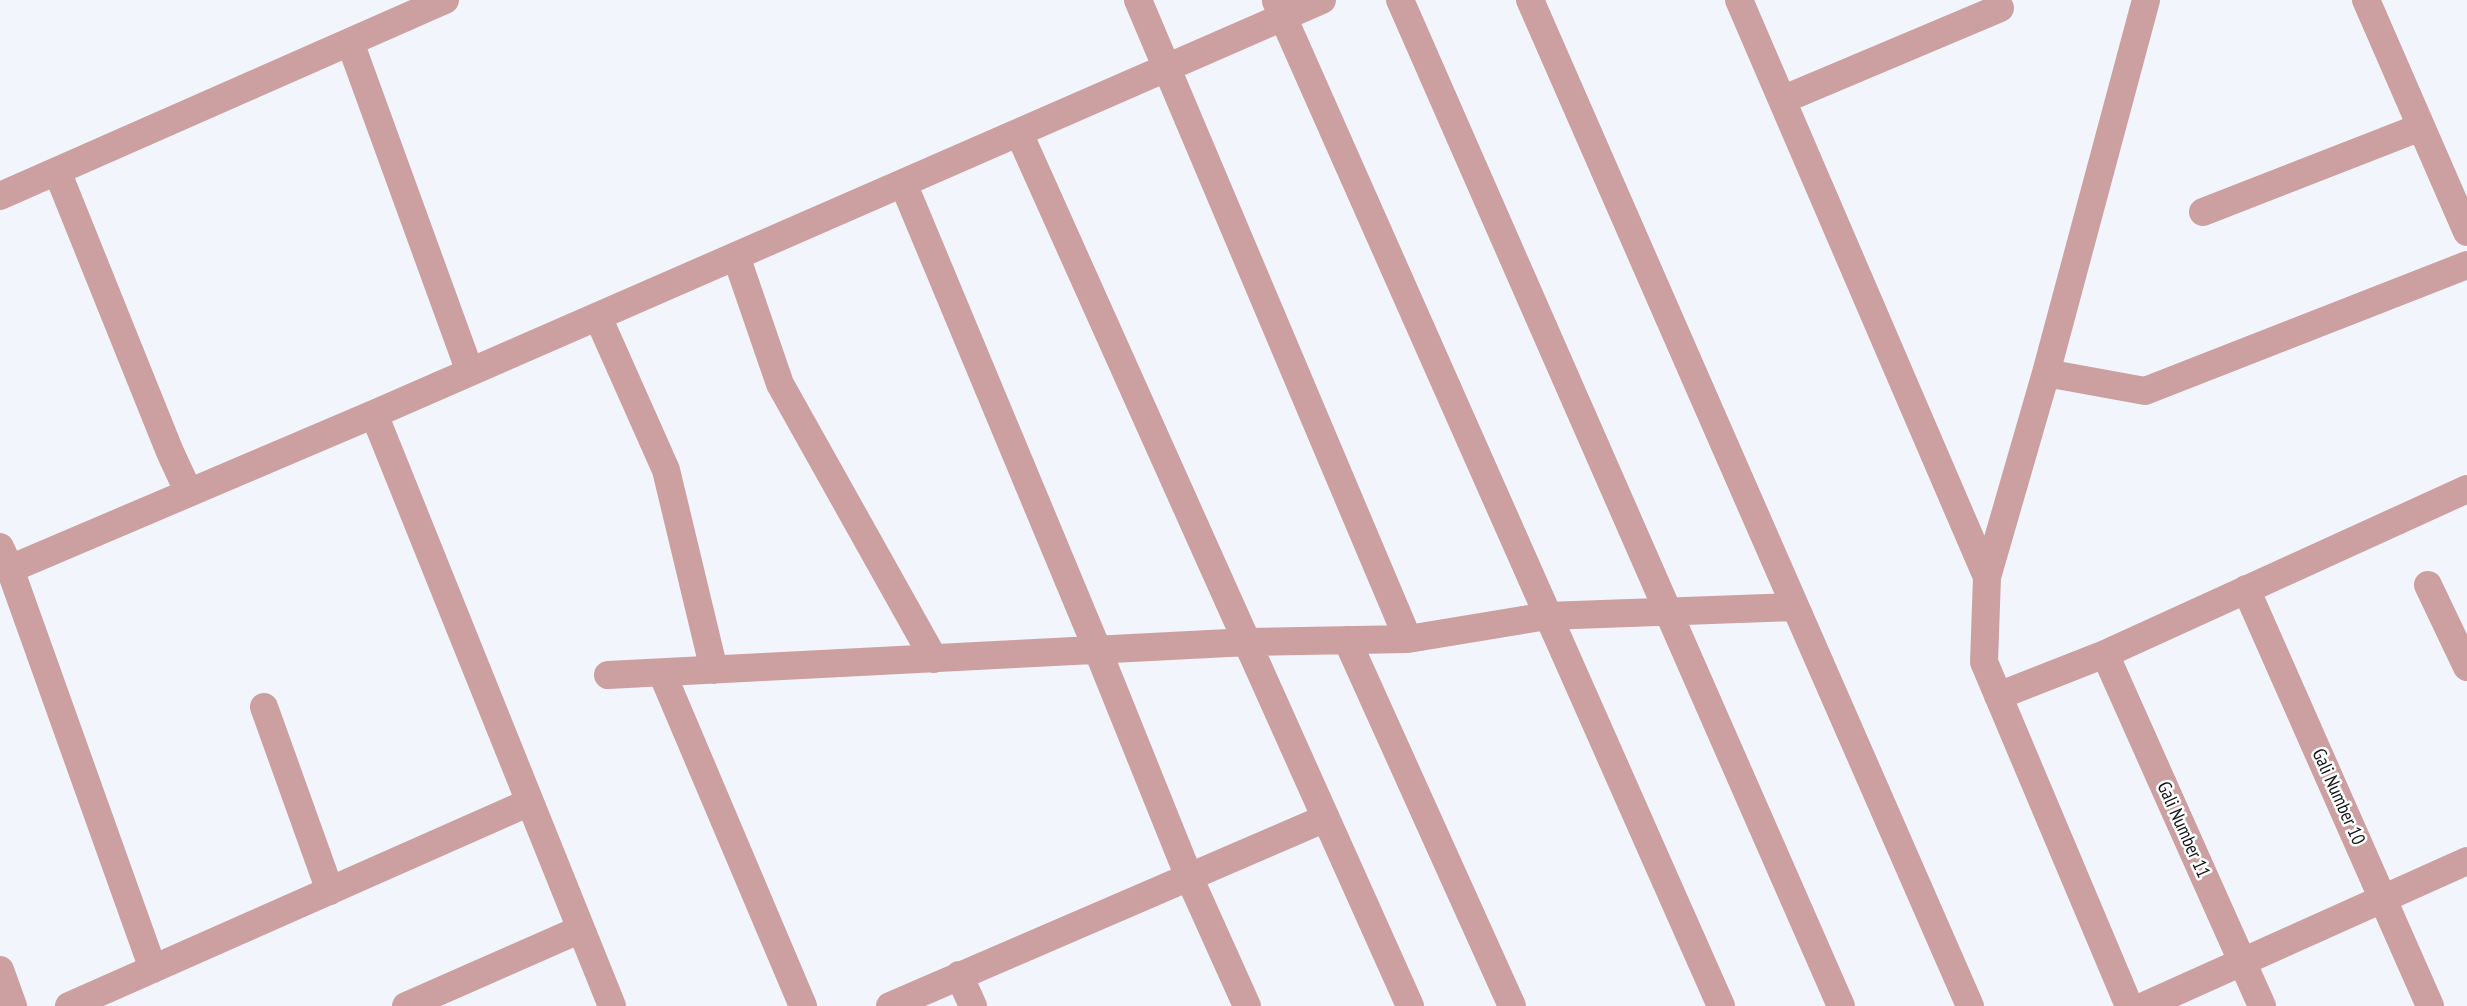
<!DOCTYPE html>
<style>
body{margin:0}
canvas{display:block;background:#f3f5fc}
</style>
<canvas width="2467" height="1006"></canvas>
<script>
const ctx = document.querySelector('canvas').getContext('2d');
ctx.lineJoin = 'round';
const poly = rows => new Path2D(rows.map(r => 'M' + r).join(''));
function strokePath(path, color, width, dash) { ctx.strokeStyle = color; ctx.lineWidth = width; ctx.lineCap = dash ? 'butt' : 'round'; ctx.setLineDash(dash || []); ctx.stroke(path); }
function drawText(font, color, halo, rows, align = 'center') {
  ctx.font = font + ' "PT Sans Narrow",sans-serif'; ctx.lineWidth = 5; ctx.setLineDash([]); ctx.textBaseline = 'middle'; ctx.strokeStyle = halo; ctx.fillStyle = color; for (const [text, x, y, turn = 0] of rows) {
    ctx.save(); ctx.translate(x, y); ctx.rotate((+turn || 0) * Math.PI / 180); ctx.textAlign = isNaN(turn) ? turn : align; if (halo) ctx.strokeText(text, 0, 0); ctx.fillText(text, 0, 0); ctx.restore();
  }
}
strokePath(poly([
 [1138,0,1408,639],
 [1400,0,1841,1006],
 [1530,0,1970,1006],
 [1739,0,1987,577],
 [2366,0,2467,232],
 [1276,1,1721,1006],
 [350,42,470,372],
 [1782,100,2000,8],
 [1019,133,1410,1006],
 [57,171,170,452,189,493],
 [903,183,1098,651,1189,877,1247,1006],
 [0,196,445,0],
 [2203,212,2421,127],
 [736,256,780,384,934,659],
 [598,317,666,470,714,670],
 [2046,373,2145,391,2467,265],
 [374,414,612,1006],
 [0,547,10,569,153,969],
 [10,569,374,414,1322,0],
 [2428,585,2467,667],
 [2246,589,2430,1006],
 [1347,640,1512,1006],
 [2105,654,2262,1006],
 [662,673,803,1006],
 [608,675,1248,642,1408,639,1547,616,1794,607],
 [1998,696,2105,654,2467,489],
 [264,707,330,891],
 [0,970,13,1006],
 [959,975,973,1006],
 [69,1006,530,802],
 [406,1006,581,929],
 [890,1006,1326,818],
 [2129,1006,1984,662,1987,577,2046,373,2146,0],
 [2144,1006,2467,861]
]), '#cca0a0', 28);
drawText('19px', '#131416', '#fff', [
 ["Gali Number 10",2338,797,66],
 ["Gali Number 11",2183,830,66]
]);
</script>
